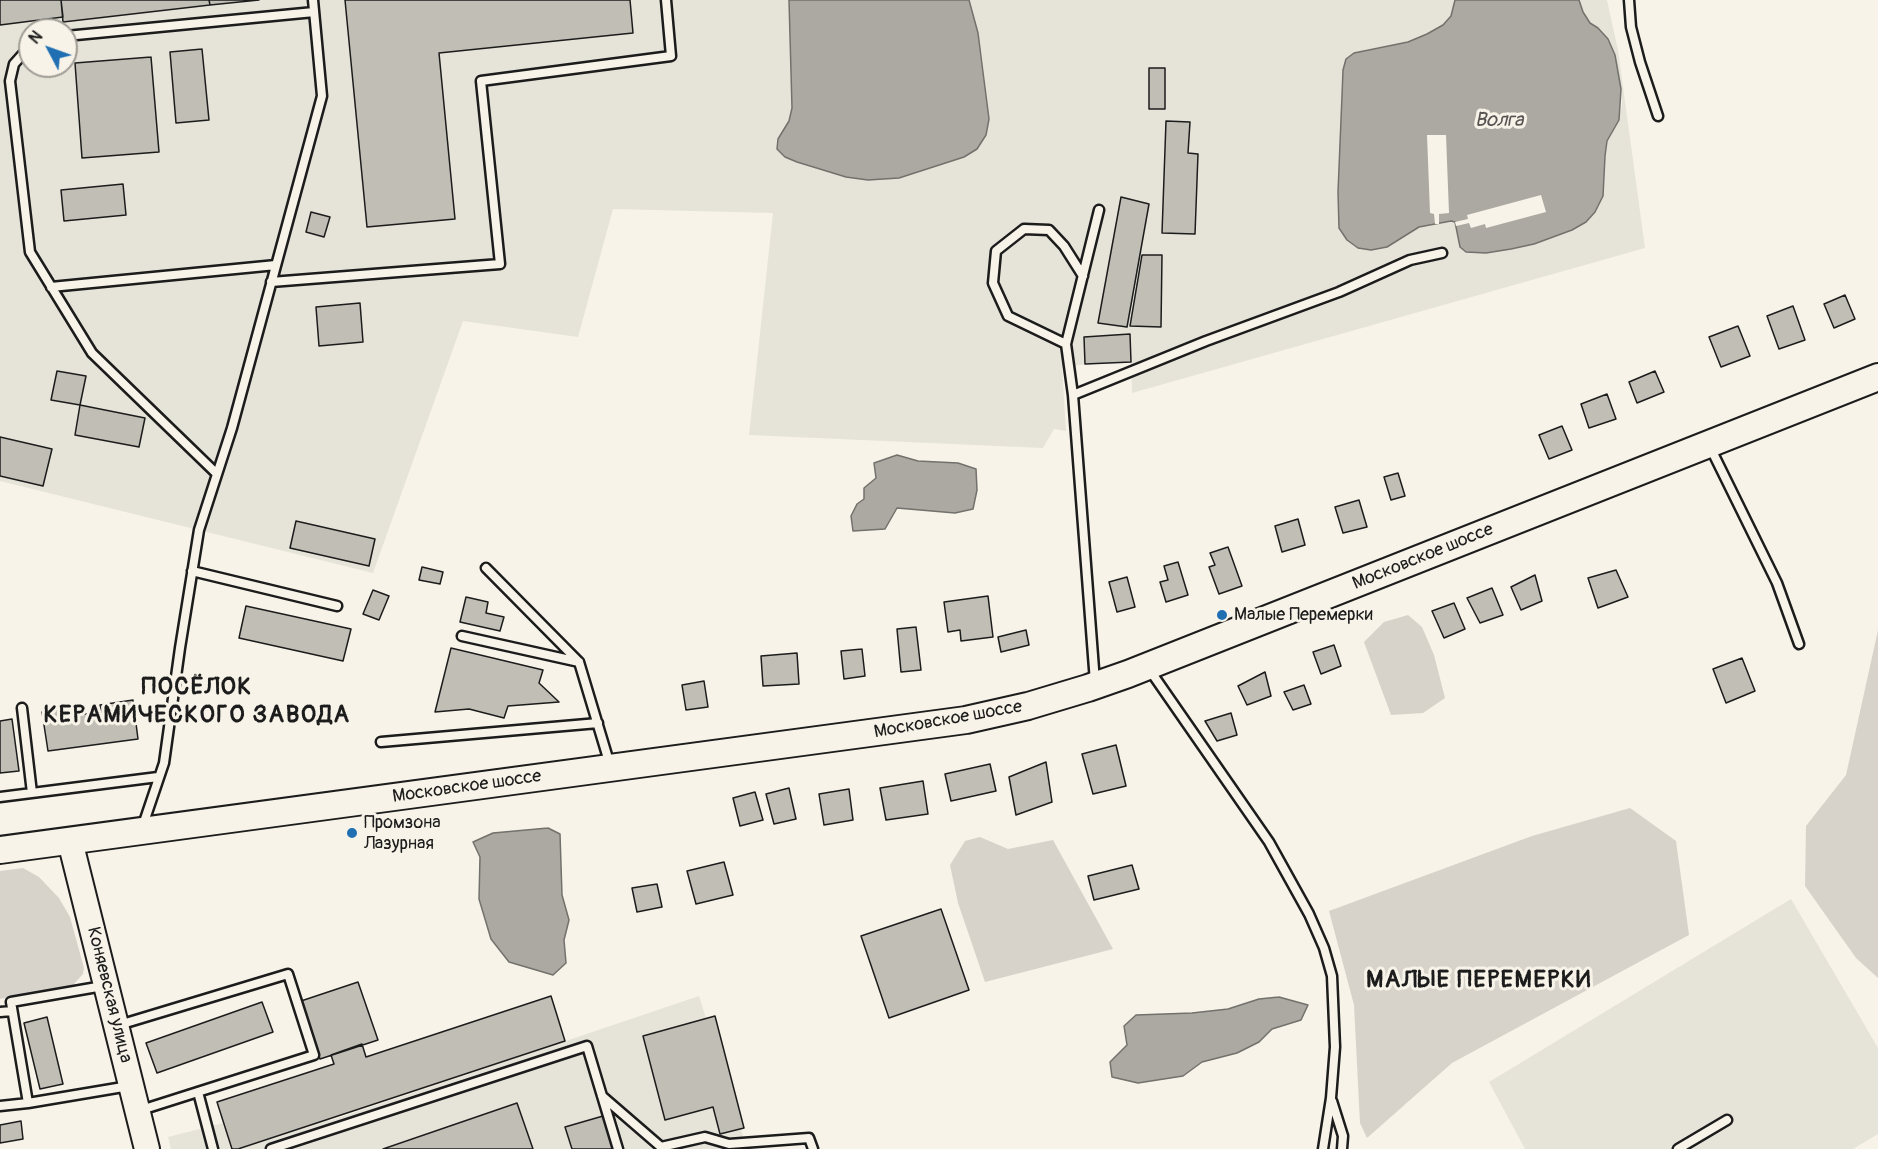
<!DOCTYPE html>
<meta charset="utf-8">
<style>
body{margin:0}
#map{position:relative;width:1878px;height:1149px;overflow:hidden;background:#f7f3e8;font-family:Pangolin,sans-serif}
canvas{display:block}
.north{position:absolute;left:18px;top:18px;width:60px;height:60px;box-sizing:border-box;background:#f7f3e8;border:2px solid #9f9d96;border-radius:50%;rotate:311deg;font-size:16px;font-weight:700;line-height:24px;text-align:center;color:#1c1c1c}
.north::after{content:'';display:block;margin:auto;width:21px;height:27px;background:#1f6fb2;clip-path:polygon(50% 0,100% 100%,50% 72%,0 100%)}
</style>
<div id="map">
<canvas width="1878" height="1149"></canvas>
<div class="north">N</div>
</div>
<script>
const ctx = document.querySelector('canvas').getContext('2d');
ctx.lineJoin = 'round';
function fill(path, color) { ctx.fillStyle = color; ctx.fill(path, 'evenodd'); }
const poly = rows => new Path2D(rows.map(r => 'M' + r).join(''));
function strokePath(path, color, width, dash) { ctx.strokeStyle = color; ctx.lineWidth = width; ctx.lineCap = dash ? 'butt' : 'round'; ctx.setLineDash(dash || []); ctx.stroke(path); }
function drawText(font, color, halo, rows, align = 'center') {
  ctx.font = font + ' Pangolin,sans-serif'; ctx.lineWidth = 6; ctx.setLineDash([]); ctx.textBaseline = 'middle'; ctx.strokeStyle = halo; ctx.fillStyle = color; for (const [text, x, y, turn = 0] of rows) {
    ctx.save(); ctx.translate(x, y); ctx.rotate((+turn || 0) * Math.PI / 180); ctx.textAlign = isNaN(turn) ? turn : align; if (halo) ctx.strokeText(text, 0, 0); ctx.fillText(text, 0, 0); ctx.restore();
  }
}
fill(poly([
 [0,0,789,0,792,108,789,121,797,162,846,177,868,180,899,178,964,157,977,149,986,135,989,119,983,64,978,33,969,0,1455,0,1451,16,1443,25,1427,34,1408,42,1365,50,1342,96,1338,192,1339,228,1387,247,1419,227,1451,221,1455,222,1456,231,1466,252,1477,253,1534,244,1572,230,1605,156,1607,141,1619,120,1622,105,1621,89,1615,55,1608,39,1598,28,1590,23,1583,12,1579,0,1607,0,1618,50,1645,248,1132,393,1131,362,1062,366,1066,431,1054,429,1043,448,749,435,773,213,613,209,578,337,463,321,373,573,0,481],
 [30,30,66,30,66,66,30,66],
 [1791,899,1878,1048,1878,1134,1853,1149,1525,1149,1489,1082],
 [699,996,747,1149,171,1149,168,1137,322,1098,329,1121]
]), '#e6e3d9');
fill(poly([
 [1408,615,1422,627,1434,655,1445,698,1423,713,1391,715,1364,642,1384,622],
 [1878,630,1878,978,1856,958,1805,886,1806,826,1846,775],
 [1630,808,1676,841,1689,935,1452,1063,1367,1138,1360,1123,1354,1005,1329,911,1532,836],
 [980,837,1008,849,1053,840,1113,949,985,982,958,903,950,865,965,841],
 [23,868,39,877,59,898,70,917,84,968,83,974,74,984,69,987,0,999,0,871]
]), '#d7d3cb');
const water = poly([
 [789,0,969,0,978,33,989,119,986,135,977,149,964,157,899,178,868,180,846,177,797,162,785,157,777,149,778,139,789,121,792,108,789,0],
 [1455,0,1579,0,1583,12,1590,23,1598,28,1608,39,1615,55,1621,89,1619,120,1607,141,1605,156,1603,196,1595,212,1586,222,1572,230,1534,244,1511,249,1486,253,1466,252,1460,247,1455,222,1451,221,1419,227,1387,247,1371,250,1358,248,1347,240,1339,228,1338,192,1342,96,1343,70,1346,59,1354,53,1408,42,1427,34,1443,25,1451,16,1455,0],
 [897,455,918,461,958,463,976,469,977,490,973,509,955,513,897,508,885,529,853,531,851,516,857,504,864,499,864,488,876,478,874,463,897,455],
 [548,828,560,834,562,895,569,920,564,940,566,963,553,975,509,962,491,939,479,899,480,857,473,842,493,833,548,828],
 [1279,997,1308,1005,1301,1020,1272,1029,1259,1042,1237,1053,1202,1062,1183,1076,1138,1083,1112,1077,1110,1062,1127,1045,1124,1026,1136,1015,1192,1013,1228,1009,1259,999,1279,997]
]);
fill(water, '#aca9a2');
strokePath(water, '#72716c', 1.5);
fill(poly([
 [1427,135,1446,135,1449,213,1439,214,1439,224,1435,224,1434,214,1430,213],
 [1541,195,1546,212,1486,228,1485,224,1471,228,1469,223,1456,226,1455,222,1468,219,1467,215]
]), '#f7f3e8');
const building = poly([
 [0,0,61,0,63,17,0,25,0,0],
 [61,0,209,0,210,5,63,22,61,0],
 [209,0,259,0,210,5,209,0],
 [345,0,630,0,633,33,439,53,455,219,367,227,345,0],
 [202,49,209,120,176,123,170,52,202,49],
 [151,57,159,152,82,158,75,63,151,57],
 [1149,68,1165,68,1165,109,1149,109,1149,68],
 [1166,121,1190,122,1188,153,1198,154,1195,234,1162,233,1166,121],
 [123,184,126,215,64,221,61,190,123,184],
 [1121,197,1149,204,1127,327,1098,323,1121,197],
 [311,212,330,217,324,237,306,232,311,212],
 [1142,255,1162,255,1161,327,1130,326,1142,255],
 [1845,295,1855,319,1834,328,1824,304,1845,295],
 [360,303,363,342,319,346,316,307,360,303],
 [1793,306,1805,340,1779,349,1767,316,1793,306],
 [1738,326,1750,356,1721,367,1709,337,1738,326],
 [1130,334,1131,362,1085,364,1084,337,1130,334],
 [57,371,86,376,80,405,51,400,57,371],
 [1655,371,1664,392,1637,403,1629,382,1655,371],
 [1607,394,1616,419,1589,428,1581,404,1607,394],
 [80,405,145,418,139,447,75,435,80,405],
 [1562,426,1572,450,1549,459,1539,435,1562,426],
 [0,437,52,449,43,486,0,476,0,437],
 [1398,473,1405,496,1391,500,1384,477,1398,473],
 [1359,500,1367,527,1343,533,1335,507,1359,500],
 [1298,519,1305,545,1282,552,1275,526,1298,519],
 [296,521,375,539,369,566,290,548,296,521],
 [1228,547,1242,586,1219,594,1209,567,1215,565,1210,553,1228,547],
 [1178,562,1188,595,1166,602,1160,582,1168,580,1164,566,1178,562],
 [422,567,443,572,440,584,419,580,422,567],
 [1616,570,1628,597,1598,608,1588,578,1616,570],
 [1535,575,1542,601,1521,610,1511,587,1535,575],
 [1127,577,1135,607,1117,612,1109,582,1127,577],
 [1492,588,1503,615,1480,623,1467,598,1492,588],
 [373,590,389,596,379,620,363,614,373,590],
 [988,596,993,637,961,641,960,630,948,632,944,602,988,596],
 [466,597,488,602,486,613,504,617,500,631,460,622,466,597],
 [1454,603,1465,629,1444,638,1432,611,1454,603],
 [246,606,351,629,343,661,239,638,246,606],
 [916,627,921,670,901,672,897,629,916,627],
 [1026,630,1029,645,1001,652,998,637,1026,630],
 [1334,645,1341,666,1321,674,1313,652,1334,645],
 [451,648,543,670,539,683,559,702,508,706,504,718,469,709,435,712,451,648],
 [862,649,865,676,844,679,841,651,862,649],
 [797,653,799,684,763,686,761,656,797,653],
 [1742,658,1755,691,1726,703,1713,669,1742,658],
 [1265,672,1271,696,1247,705,1238,686,1265,672],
 [704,681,708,707,686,710,682,685,704,681],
 [1304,685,1311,704,1293,710,1284,692,1304,685],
 [133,700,138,739,48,751,42,712,75,708,76,715,101,712,100,705,133,700],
 [1231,713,1237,735,1217,741,1205,721,1231,713],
 [12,719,19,771,0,773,0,721,12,719],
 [1116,745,1126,786,1093,794,1082,754,1116,745],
 [1046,762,1052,802,1016,815,1009,777,1046,762],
 [990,764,996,791,951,801,945,774,990,764],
 [923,781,928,814,886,820,880,788,923,781],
 [789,788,796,819,774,824,766,794,789,788],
 [849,789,853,820,824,825,819,794,849,789],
 [755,792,763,820,740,826,733,798,755,792],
 [724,862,733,895,696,904,687,871,724,862],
 [1132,865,1139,889,1094,900,1088,876,1132,865],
 [657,884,662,907,637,912,632,888,657,884],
 [941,909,969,990,889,1018,861,936,941,909],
 [358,982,378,1040,320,1059,301,1001,358,982],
 [551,996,565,1041,238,1149,232,1149,217,1102,334,1064,331,1055,362,1044,366,1057,551,996],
 [262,1002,273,1032,157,1073,146,1043,262,1002],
 [715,1016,744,1128,720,1134,713,1107,665,1120,643,1036,715,1016],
 [47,1017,63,1084,40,1089,24,1023,47,1017],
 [517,1103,533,1149,383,1149,517,1103],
 [603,1116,613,1149,572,1149,565,1127,603,1116],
 [21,1121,23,1139,0,1143,0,1125,21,1121]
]);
fill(building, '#c0beb5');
strokePath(building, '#1c1c1c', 1.5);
const lane = poly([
 [1629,0,1631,27,1640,62,1658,116],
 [66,36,314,12],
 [30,46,14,64,10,81,30,252,92,353,217,474],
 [271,282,500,264,481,81,671,56,666,0],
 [51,287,276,265],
 [1066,344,1008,316,993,283,996,251,1024,229,1049,230,1064,246,1083,276],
 [1073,395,1206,341,1339,292,1410,260,1442,253],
 [1710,447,1777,583,1799,644],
 [486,568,579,662,610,765],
 [192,571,337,606],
 [462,636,579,662],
 [1149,669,1269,842,1309,914,1324,948,1332,976,1335,1047,1331,1098,1323,1149],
 [1095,682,1073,395,1066,344,1099,210],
 [22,708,32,793],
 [381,742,598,723],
 [0,797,158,777],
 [142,828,164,763,180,648,199,530,232,428,322,96,313,0],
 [103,986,11,1002,28,1103,129,1086],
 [0,1012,12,1011],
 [119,1025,288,974,314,1055,138,1111],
 [198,1092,213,1149],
 [602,1096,661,1147,705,1137,729,1144,809,1138,813,1149],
 [1332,1101,1343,1136,1342,1149],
 [0,1106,28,1103],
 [271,1149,587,1046,618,1149],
 [1678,1149,1727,1120]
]);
const secondary = poly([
 [70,841,147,1149]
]);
const primary = poly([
 [0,850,966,720,1028,706,1088,688,1128,674,1878,377]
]);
strokePath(lane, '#1c1c1c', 13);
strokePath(secondary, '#1c1c1c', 28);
strokePath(primary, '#1c1c1c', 30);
strokePath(lane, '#f7f3e8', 8);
strokePath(secondary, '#f7f3e8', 24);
strokePath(primary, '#f7f3e8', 26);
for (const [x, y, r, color] of [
 [1222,615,6,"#1f6fb2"],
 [352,833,6,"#1f6fb2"]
]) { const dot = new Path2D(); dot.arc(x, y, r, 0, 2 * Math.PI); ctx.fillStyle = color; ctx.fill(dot); strokePath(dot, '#f7f3e8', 2); }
drawText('18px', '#1c1c1c', '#f7f3e8', [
 ["Московское шоссе",1423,557,-22],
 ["Московское шоссе",948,720,-10],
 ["Московское шоссе",467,787,-8],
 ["Коняевская улица",109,995,76]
]);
drawText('18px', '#1c1c1c', '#f7f3e8', [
 ["Малые Перемерки",1234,615],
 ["Промзона",364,823],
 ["Лазурная",364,844]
], 'left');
drawText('italic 20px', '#565452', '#f7f3e8', [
 ["Волга",1499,121]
]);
ctx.letterSpacing = '1.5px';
drawText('bold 24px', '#1c1c1c', '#f7f3e8', [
 ["ПОСЁЛОК",197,688],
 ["КЕРАМИЧЕСКОГО ЗАВОДА",197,716],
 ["МАЛЫЕ ПЕРЕМЕРКИ",1479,981]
]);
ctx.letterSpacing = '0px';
</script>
